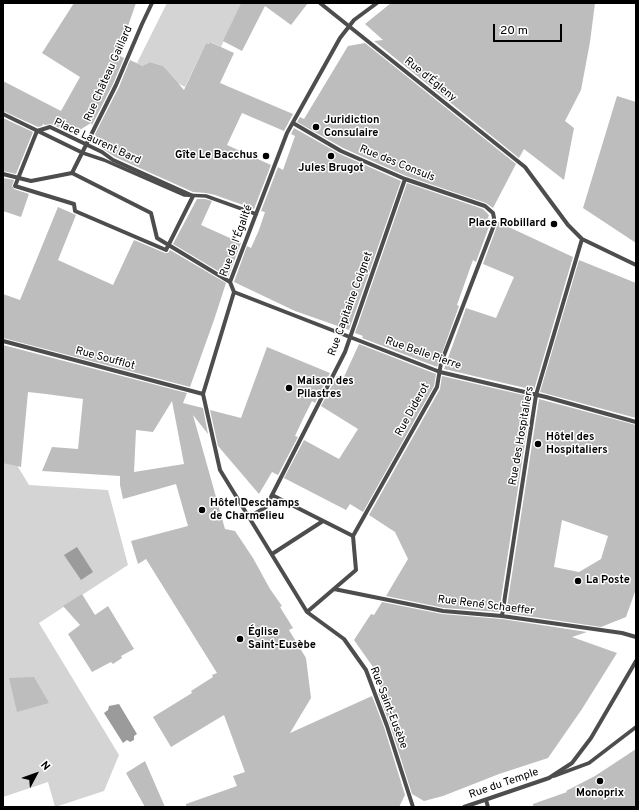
<!DOCTYPE html>
<meta charset="utf-8">
<style>
body{margin:0}
#map{position:relative;width:639px;height:810px;overflow:hidden;background:#fff;font-family:Overpass,sans-serif}
canvas{display:block}
.frame{position:absolute;inset:0;border:4px solid #000;pointer-events:none}
.north{position:absolute;left:16px;top:754px;width:40px;height:40px;-webkit-text-stroke:3px #fff;paint-order:stroke;rotate:49deg;font-size:11px;font-weight:700;line-height:16px;text-align:center;color:#000}
.north::after{content:'';display:block;margin:auto;width:14px;height:18px;background:#000;clip-path:polygon(50% 0,100% 100%,50% 72%,0 100%)}
.scale{position:absolute;left:493px;top:24px;width:69px;height:18px;box-sizing:border-box;border:2px solid #000;border-top:0;padding-left:5px;font-size:12px;line-height:14px;white-space:nowrap;color:#000;-webkit-text-stroke:3px #fff;paint-order:stroke}
</style>
<div id="map">
<canvas width="639" height="810"></canvas>
<div class="frame"></div>
<div class="north">N</div>
<div class="scale">20 m</div>
</div>
<script>
const ctx = document.querySelector('canvas').getContext('2d');
ctx.lineJoin = 'round';
function fill(path, color) { ctx.fillStyle = color; ctx.fill(path, 'evenodd'); }
const poly = rows => new Path2D(rows.map(r => 'M' + r).join(''));
function strokePath(path, color, width, dash) { ctx.strokeStyle = color; ctx.lineWidth = width; ctx.lineCap = dash ? 'butt' : 'round'; ctx.setLineDash(dash || []); ctx.stroke(path); }
function drawText(font, color, halo, rows, align = 'center') {
  ctx.font = font + ' Overpass,sans-serif'; ctx.lineWidth = 3; ctx.setLineDash([]); ctx.textBaseline = 'middle'; ctx.strokeStyle = halo; ctx.fillStyle = color; for (const [text, x, y, turn = 0] of rows) {
    ctx.save(); ctx.translate(x, y); ctx.rotate((+turn || 0) * Math.PI / 180); ctx.textAlign = isNaN(turn) ? turn : align; if (halo) ctx.strokeText(text, 0, 0); ctx.fillText(text, 0, 0); ctx.restore();
  }
}
fill(poly([
 [167,3,241,3,221,47,211,42,209,44,206,43,185,87,165,77,166,70,163,66,150,62,147,64,145,67,137,63],
 [3,442,29,485,108,490,128,565,39,623,119,755,104,791,55,807,48,782,3,797]
]), '#d4d4d4');
fill(poly([
 [77,547,93,572,81,580,64,555],
 [119,704,137,734,134,736,134,740,130,742,127,740,123,743,104,713,108,710,109,706]
]), '#9b9b9b');
fill(poly([
 [74,3,136,3,118,55,124,58,113,84,92,125,91,123,73,134,51,124,45,125,43,124,42,126,38,127,3,111,3,81,61,111,80,77,42,53],
 [241,3,308,3,291,25,265,6,242,51,223,41],
 [391,3,595,3,590,42,581,90,565,121,574,128,564,180,524,149,519,158,374,41,383,40,365,24],
 [210,42,234,53,220,83,293,114,284,131,242,113,227,145,271,165,254,209,215,195,206,193,193,192,115,157,100,147,95,134,119,87,130,60,143,66,150,62,163,66,184,90,206,43,209,44],
 [365,43,516,164,493,208,486,203,406,176,343,148,297,122,300,117,304,119,348,46],
 [617,96,636,102,636,243,583,208],
 [3,118,33,132,16,174,3,171],
 [294,128,340,154,401,181,349,330,295,311,234,282,247,246,251,248,259,230,265,212,261,211,278,167,283,170,295,136,291,134],
 [3,178,14,180,12,186,14,189,29,194,21,217,3,211],
 [407,183,483,209,489,215,488,218,490,219,490,224,476,262,473,260,457,305,459,306,437,367,362,338,363,336,355,333],
 [197,199,205,199,212,201,201,225,241,243,228,277,173,244],
 [58,207,76,215,58,260,113,285,134,240,165,253,168,253,170,250,226,283,214,320,190,387,3,338,3,294,20,300],
 [498,222,573,257,534,390,444,369,466,308,496,318,514,277,483,264,497,226],
 [579,260,636,283,636,418,540,392],
 [359,344,436,374,434,386,363,512,350,504,346,510,284,478,304,440,339,459,358,429,321,406,337,376,343,379],
 [3,345,187,393,183,403,203,408,208,434,193,415,225,529,235,531,253,558,270,589,282,606,280,607,293,628,289,630,306,658,311,698,290,733,372,696,384,727,405,795,399,807,186,807,186,804,237,786,233,776,245,772,224,715,171,747,153,717,192,693,191,691,213,677,212,675,217,673,146,559,138,564,131,541,188,526,176,484,123,499,120,485,120,476,42,471,52,447,78,449,83,399,46,394,28,392,21,467,3,463],
 [172,401,184,464,134,472,136,430,153,432],
 [267,347,330,373,315,403,312,401,303,419,295,436,298,437,278,475,272,472,259,494,218,446,210,410,241,418],
 [442,376,532,397,499,612,444,608,386,596,408,559,395,532,369,515,440,389],
 [539,399,636,425,636,589,626,617,601,627,506,613],
 [562,520,608,536,601,559,579,572,554,567],
 [82,594,95,615,108,606,134,649,121,656,122,658,113,664,111,662,92,672,68,634,80,625,63,606],
 [382,602,442,614,502,619,587,632,572,637,617,653,582,709,548,758,499,774,443,796,424,801,412,794,390,725,378,693,382,692,373,667,354,640,371,614,374,615],
 [34,677,49,703,17,712,9,678],
 [636,749,636,807,533,807,533,804,567,792,566,791,595,776],
 [145,761,165,807,145,807,126,773]
]), '#bdbdbd');
strokePath(poly([
 [83,153,104,160,184,195,206,196,256,214],
 [554,776,589,763,636,727]
]), '#4d4d4d', 3.5);
strokePath(poly([
 [320,3,525,167,568,225,582,239,636,265],
 [377,3,354,20,340,38,287,133,230,282,234,292,203,394,220,470,307,612,344,639,366,670,387,726,413,807],
 [3,114,83,153],
 [293,123,341,151,405,179,485,206,493,213,494,218,494,225,441,363,437,387,353,536],
 [50,127,102,152,113,160,193,196,166,250,75,211,74,204,15,186,37,131,50,127],
 [72,173,116,85,142,24,152,3],
 [3,174,31,181,72,173,151,213,157,238,230,282],
 [234,292,440,372,546,397,636,422],
 [3,341,203,394],
 [272,495,345,352,405,179],
 [249,517,266,507,272,495,353,536,356,570,307,612],
 [272,554,323,521],
 [334,589,443,611,502,616,622,633,636,637],
 [502,616,536,395,582,239],
 [486,800,488,807],
 [464,807,549,778,572,763,591,738,636,661]
]), '#4d4d4d', 4);
for (const [x, y, r, color] of [
 [316,127,4,"#000"],
 [266,156,4,"#000"],
 [331,156,4,"#000"],
 [554,224,4,"#000"],
 [289,388,4,"#000"],
 [538,444,4,"#000"],
 [202,510,4,"#000"],
 [578,581,4,"#000"],
 [240,639,4,"#000"],
 [600,781,4,"#000"]
]) { const dot = new Path2D(); dot.arc(x, y, r, 0, 2 * Math.PI); ctx.fillStyle = color; ctx.fill(dot); strokePath(dot, '#fff', 1.5); }
drawText('11px', '#000', '#fff', [
 ["Rue Château Gaillard",109,74,-66],
 ["Rue d'Égleny",430,80,39],
 ["Place Laurent Bard",97,142,25],
 ["Rue des Consuls",397,164,22],
 ["Rue de l'Égalité",237,241,-70],
 ["Rue Capitaine Coignet",351,304,-70],
 ["Rue Belle Pierre",423,354,19],
 ["Rue Soufflot",105,359,15],
 ["Rue Diderot",413,410,-61],
 ["Rue des Hospitaliers",522,436,-80],
 ["Rue René Schaeffer",486,606,7],
 ["Rue Saint-Eusèbe",388,708,69],
 ["Rue du Temple",504,784,-19]
]);
drawText('bold 11px', '#000', '#fff', [
 ["Juridiction",324,121],
 ["Consulaire",324,134],
 ["Gîte Le Bacchus",258,156,"right"],
 ["Jules Brugot",331,169,"center"],
 ["Place Robillard",546,224,"right"],
 ["Maison des",297,382],
 ["Pilastres",297,395],
 ["Hôtel des",546,438],
 ["Hospitaliers",546,451],
 ["Hôtel Deschamps",210,504],
 ["de Charmelieu",210,517],
 ["La Poste",586,581],
 ["Église",248,633],
 ["Saint-Eusèbe",248,646],
 ["Monoprix",600,794,"center"]
], 'left');
</script>
